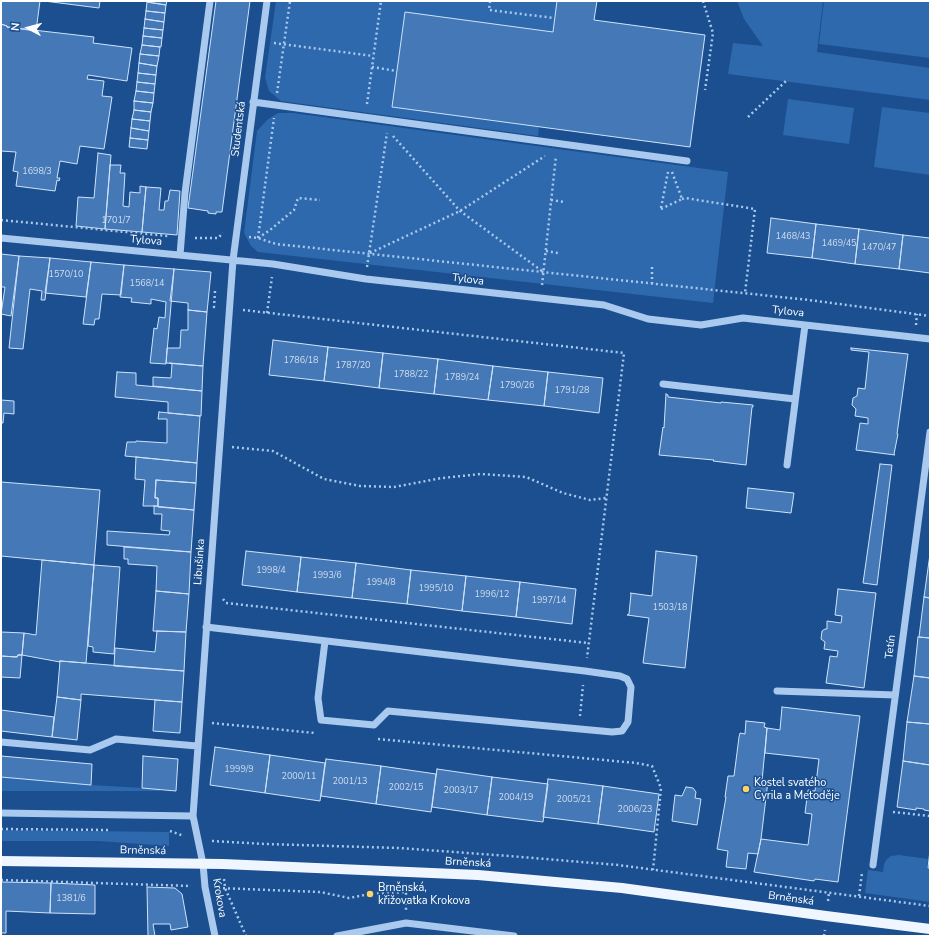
<!DOCTYPE html>
<meta charset="utf-8">
<style>
body{margin:0}
#map{position:relative;width:931px;height:937px;overflow:hidden;background:#1b4f8f;font-family:"Nunito Sans",sans-serif}
canvas{display:block}
.frame{position:absolute;inset:0;border:2px solid #fff;pointer-events:none}
.north{position:absolute;left:8px;top:8px;width:40px;height:40px;-webkit-text-stroke:3px #1b4f8f;paint-order:stroke;rotate:276deg;font-size:11px;font-weight:700;line-height:16px;text-align:center;color:#fff}
.north::after{content:'';display:block;margin:auto;width:14px;height:18px;background:#fff;clip-path:polygon(50% 0,100% 100%,50% 72%,0 100%)}
</style>
<div id="map">
<canvas width="931" height="937"></canvas>
<div class="frame"></div>
<div class="north">N</div>
</div>
<script>
const ctx = document.querySelector('canvas').getContext('2d');
ctx.lineJoin = 'round';
function fill(path, color) { ctx.fillStyle = color; ctx.fill(path, 'evenodd'); }
const poly = rows => new Path2D(rows.map(r => 'M' + r).join(''));
function strokePath(path, color, width, dash) { ctx.strokeStyle = color; ctx.lineWidth = width; ctx.lineCap = dash ? 'butt' : 'round'; ctx.setLineDash(dash || []); ctx.stroke(path); }
function drawText(font, color, halo, rows, align = 'center') {
  ctx.font = font + ' "Nunito Sans",sans-serif'; ctx.lineWidth = 3; ctx.setLineDash([]); ctx.textBaseline = 'middle'; ctx.strokeStyle = halo; ctx.fillStyle = color; for (const [text, x, y, turn = 0] of rows) {
    ctx.save(); ctx.translate(x, y); ctx.rotate((+turn || 0) * Math.PI / 180); ctx.textAlign = isNaN(turn) ? turn : align; if (halo) ctx.strokeText(text, 0, 0); ctx.fillText(text, 0, 0); ctx.restore();
  }
}
fill(poly([
 [276,1,557,1,553,32,405,12,392,107,539,127,538,136,281,101,269,91,265,78],
 [737,1,823,1,817,52,930,68,930,100,728,74,733,43,763,46,744,19],
 [824,1,930,1,930,58,819,44],
 [788,99,854,108,849,144,783,135],
 [882,107,930,113,930,175,874,167],
 [278,113,293,113,728,172,713,303,258,252,251,246,244,233,257,131,267,120],
 [1,777,91,785,160,789,160,791,1,791],
 [1,830,169,832,169,846,98,841,1,841],
 [899,855,928,859,927,868,930,868,930,902,865,893,868,870,883,872,884,864,887,859,891,856]
]), '#2e69ad');
const building = poly([
 [1,1,40,1,36,31,7,27,7,26,1,24,1,1],
 [44,1,100,1,99,8,44,1],
 [147,1,167,1,166,5,147,2,147,1],
 [216,1,250,1,222,212,216,212,216,214,208,213,208,211,188,208,216,1],
 [557,1,597,1,594,20,705,35,690,147,392,107,405,12,553,32,557,1],
 [147,2,166,5,165,13,146,11,147,2],
 [146,11,165,13,164,22,145,19,146,11],
 [145,19,164,22,163,30,144,28,145,19],
 [1,24,7,26,7,27,94,37,93,43,132,48,127,81,88,75,87,79,104,81,102,96,112,97,104,149,80,146,77,164,60,161,57,178,60,178,59,181,57,180,55,191,16,186,18,172,13,171,16,152,1,151,1,24],
 [144,28,163,30,162,38,143,36,144,28],
 [143,36,162,38,161,47,142,45,143,36],
 [142,45,160,47,159,56,140,54,142,45],
 [140,54,159,56,157,66,139,63,140,54],
 [139,63,157,66,156,75,138,73,139,63],
 [138,73,156,75,155,84,137,82,138,73],
 [137,82,155,84,154,93,136,91,137,82],
 [136,91,154,93,153,103,134,101,136,91],
 [134,101,153,103,151,112,134,110,134,101],
 [134,110,151,112,150,121,132,119,134,110],
 [132,119,150,121,149,131,131,128,132,119],
 [131,128,149,131,148,140,130,138,131,128],
 [130,138,148,140,147,149,129,147,130,138],
 [98,153,111,155,105,229,76,226,78,197,94,198,98,153],
 [110,165,121,165,120,173,125,173,123,206,129,207,130,192,140,193,140,186,146,187,142,232,105,229,110,165],
 [146,187,161,188,159,210,164,210,165,201,168,201,170,190,180,191,177,235,142,232,146,187],
 [771,218,816,224,812,258,767,253,771,218],
 [816,224,859,229,855,264,812,258,816,224],
 [859,229,903,235,899,269,855,264,859,229],
 [903,235,930,238,930,273,899,269,903,235],
 [1,254,19,256,11,316,1,314,5,287,1,287,1,254],
 [19,256,50,258,45,300,41,300,42,291,30,289,23,349,9,348,19,256],
 [50,258,91,262,86,297,45,293,50,258],
 [91,262,124,265,121,295,102,294,99,319,95,319,94,325,83,324,91,262],
 [124,265,174,269,166,364,150,363,154,328,157,329,159,317,165,318,166,302,151,299,151,304,131,302,132,298,120,297,124,265],
 [174,269,211,272,207,312,188,310,188,303,170,301,174,269],
 [188,310,207,312,203,366,166,363,167,348,180,348,181,330,188,330,188,310],
 [273,340,328,347,324,381,269,375,273,340],
 [328,347,383,353,379,388,324,381,328,347],
 [851,348,908,354,897,434,898,434,894,454,895,455,856,450,860,423,868,424,868,418,855,416,856,409,852,405,853,398,857,396,858,388,865,389,869,352,851,350,851,348],
 [383,353,438,359,434,394,379,388,383,353],
 [438,359,493,366,488,400,434,394,438,359],
 [170,363,203,366,202,391,153,386,153,377,171,378,172,364,170,363],
 [493,366,548,372,544,406,488,400,493,366],
 [117,372,136,373,136,385,202,391,201,416,168,413,168,402,115,397,117,372],
 [548,372,603,378,599,413,544,406,548,372],
 [666,394,668,395,668,397,721,403,721,402,753,405,753,407,752,407,746,465,713,461,714,460,659,455,663,427,664,428,666,394],
 [1,400,14,401,14,414,4,413,3,423,1,423,1,400],
 [159,412,200,416,197,463,125,456,127,442,136,442,136,441,167,443,167,419,158,419,159,412],
 [136,457,197,463,196,483,156,480,155,498,158,498,158,506,143,506,145,480,135,479,136,457],
 [880,464,892,465,877,585,863,583,880,464],
 [156,480,196,483,194,510,158,507,158,498,155,498,156,480],
 [1,482,100,490,94,565,1,556,1,482],
 [748,488,794,493,791,513,746,508,748,488],
 [154,506,194,510,191,552,107,545,107,531,169,535,170,531,161,530,162,514,154,514,154,506],
 [124,547,191,552,189,594,156,591,157,566,128,564,128,559,124,559,124,547],
 [246,551,301,557,297,592,242,585,246,551],
 [656,551,697,556,685,668,643,663,649,618,627,615,629,614,631,594,630,593,652,596,656,551],
 [930,554,930,598,924,597,930,554],
 [301,557,356,563,352,598,297,592,301,557],
 [42,560,94,565,86,663,60,661,60,662,22,655,24,633,36,635,42,560],
 [356,563,411,570,407,604,352,598,356,563],
 [94,565,120,567,114,654,93,652,93,647,88,646,94,565],
 [411,570,466,576,462,611,407,604,411,570],
 [466,576,520,582,516,617,462,611,466,576],
 [520,582,576,589,572,624,516,617,520,582],
 [838,589,876,593,864,688,826,683,830,656,837,657,838,651,824,649,825,642,821,639,822,631,825,629,827,629,827,621,841,623,842,616,835,615,838,589],
 [156,591,189,594,186,632,153,631,156,591],
 [924,597,930,598,930,638,919,637,924,597],
 [157,631,186,632,184,671,114,666,115,648,155,652,157,631],
 [1,632,24,633,22,655,18,655,17,657,1,656,1,632],
 [918,637,930,638,930,678,914,676,918,637],
 [18,655,22,655,20,678,1,677,1,656,17,657,18,655],
 [60,661,184,671,182,702,81,694,81,700,57,697,60,661],
 [914,676,930,678,930,724,907,722,914,676],
 [57,697,81,700,77,740,52,737,57,697],
 [155,700,182,702,180,733,153,731,155,700],
 [782,707,860,716,838,882,815,879,814,881,754,872,761,839,808,845,812,814,805,813,808,790,815,791,819,759,765,753,767,728,780,730,782,707],
 [1,710,54,717,52,737,1,731,1,710],
 [746,721,765,723,764,727,767,728,762,781,768,781,761,839,758,854,748,853,746,869,726,867,728,851,717,849,726,797,725,797,728,776,734,776,739,737,740,733,745,734,746,721],
 [907,722,930,724,930,765,903,761,907,722],
 [215,747,270,755,265,793,210,785,215,747],
 [270,755,325,763,320,801,265,793,270,755],
 [1,756,92,764,91,785,1,777,1,756],
 [143,756,178,759,176,791,142,788,143,756],
 [326,759,381,766,376,804,321,796,326,759],
 [903,761,930,765,930,811,924,810,924,809,916,808,916,810,897,807,903,761],
 [381,766,436,774,431,812,376,804,381,766],
 [437,769,492,777,487,815,432,807,437,769],
 [492,777,548,784,543,822,487,815,492,777],
 [548,779,603,786,598,824,543,817,548,779],
 [603,786,659,794,654,832,598,824,603,786],
 [686,787,693,788,696,792,695,798,701,799,697,825,672,821,675,795,682,796,686,787],
 [930,850,930,868,928,868,930,850],
 [1,882,51,883,50,913,6,911,6,933,1,933,1,882],
 [51,883,95,885,95,914,50,913,51,883],
 [147,887,175,888,182,894,188,927,171,930,170,924,153,924,155,936,148,936,147,887]
]);
fill(building, '#4478b7');
strokePath(building, '#cfe3fa', 1);
strokePath(poly([
 [490,1,489,10,554,18],
 [703,1,713,33,705,90],
 [274,43,373,56],
 [372,67,397,71],
 [277,93,290,1],
 [367,104,381,1],
 [748,117,786,81],
 [393,136,460,211,542,271],
 [682,199,685,198,755,209,745,293],
 [551,200,564,202],
 [661,208,668,172],
 [661,209,682,199,672,172],
 [1,220,168,236],
 [249,237,258,238,276,244,809,300,930,316],
 [195,238,218,238,223,233],
 [258,238,274,118],
 [258,238,270,230,294,210,298,198,320,200],
 [546,251,558,253],
 [370,253,460,211,545,156],
 [367,267,387,133],
 [652,284,652,266],
 [542,285,556,156],
 [215,291,214,307,216,307],
 [243,310,624,353,587,658],
 [267,313,272,277],
 [916,325,917,314],
 [232,447,273,451,324,479,360,486,394,487,442,478,481,474,526,477,563,493,590,500,606,498],
 [223,599,226,603,588,643],
 [580,716,583,685],
 [212,723,315,733],
 [378,739,636,763,652,766,661,788,653,870],
 [893,812,930,816],
 [1,829,111,830],
 [170,831,184,836],
 [212,841,265,844,399,848,509,856,618,865,930,906],
 [224,879,225,888,246,936],
 [1,880,191,886],
 [218,888,320,892,349,898,370,894,406,892,406,910],
 [859,896,862,873],
 [828,901,829,892],
 [824,936,825,930]
]), '#a9c9ee', 2.5, [2, 3]);
strokePath(poly([
 [253,102,687,161],
 [1,238,273,264,366,279,604,305,648,319,701,325,743,318,930,339],
 [180,255,185,193,210,1],
 [663,384,795,399],
 [787,465,805,325],
 [206,627,585,671,620,676,627,679,631,687,628,722,622,731,612,732,388,711,374,725,321,720,318,698,325,641],
 [777,691,895,695],
 [1,742,90,750,116,739,197,746],
 [1,813,193,816],
 [873,865,930,432],
 [215,936,205,887,203,864,193,816,233,260,267,1],
 [337,936,406,923,514,936]
]), '#a9c9ee', 7);
strokePath(poly([
 [1,861,223,864,478,875,622,888,826,916,930,929]
]), '#f0f6ff', 10);
for (const [x, y, r, color] of [
 [746,789,4,"#ffd166"],
 [370,894,4,"#ffd166"]
]) { const dot = new Path2D(); dot.arc(x, y, r, 0, 2 * Math.PI); ctx.fillStyle = color; ctx.fill(dot); strokePath(dot, '#1b4f8f', 1.5); }
drawText('9px', '#d0dded', null, [
 ["1698/3",37,172],
 ["1701/7",116,221],
 ["1468/43",793,237],
 ["1469/45",839,244],
 ["1470/47",879,248],
 ["1570/10",66,275],
 ["1568/14",147,284],
 ["1786/18",301,361],
 ["1787/20",353,366],
 ["1788/22",411,375],
 ["1789/24",462,378],
 ["1790/26",517,386],
 ["1791/28",572,391],
 ["1998/4",271,571],
 ["1993/6",327,576],
 ["1994/8",381,583],
 ["1995/10",436,589],
 ["1996/12",492,595],
 ["1997/14",549,601],
 ["1503/18",670,608],
 ["1999/9",239,770],
 ["2000/11",299,777],
 ["2001/13",350,782],
 ["2002/15",406,788],
 ["2003/17",461,791],
 ["2004/19",516,798],
 ["2005/21",574,800],
 ["2006/23",635,810],
 ["1381/6",71,899]
]);
drawText('11px', '#fff', '#1b4f8f', [
 ["Studentská",239,129,-83],
 ["Tylova",146,241,5],
 ["Tylova",468,280,7],
 ["Tylova",788,312,6],
 ["Libušinka",200,562,-86],
 ["Tetín",891,647,-83],
 ["Brněnská",143,851,1],
 ["Brněnská",468,863,3],
 ["Krokova",219,898,80],
 ["Brněnská",791,899,8]
]);
drawText('11px', '#fff', '#1b4f8f', [
 ["Kostel svatého",754,783],
 ["Cyrila a Metoděje",754,796],
 ["Brněnská,",378,888],
 ["křižovatka Krokova",378,901]
], 'left');
</script>
